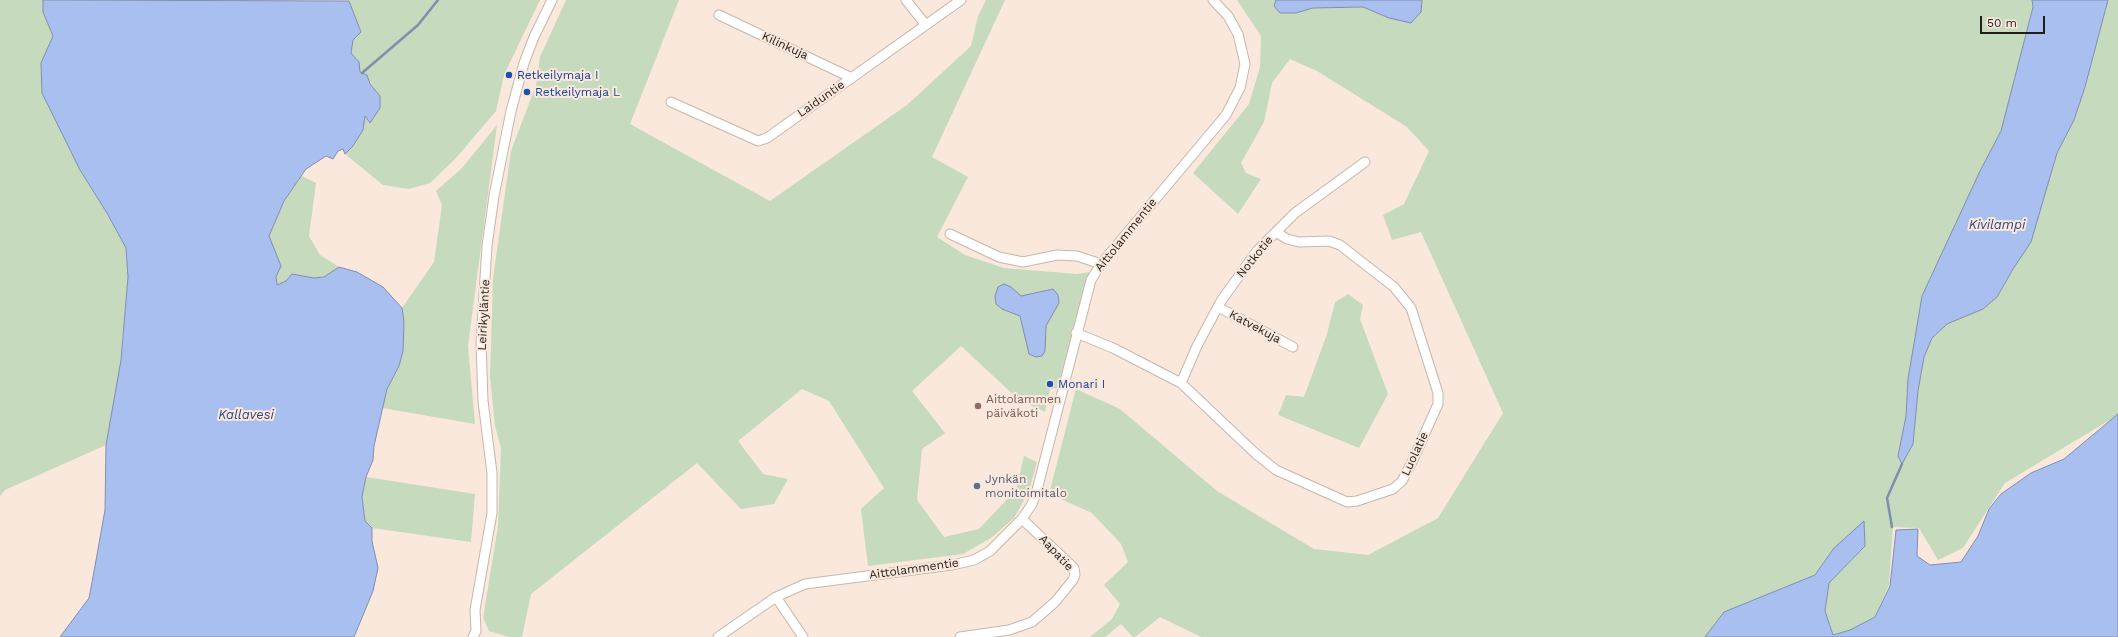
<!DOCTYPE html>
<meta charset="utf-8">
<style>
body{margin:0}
#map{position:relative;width:2118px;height:637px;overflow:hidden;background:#fae8dd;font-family:"Work Sans",sans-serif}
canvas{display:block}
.scale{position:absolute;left:1980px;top:16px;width:65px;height:18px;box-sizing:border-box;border:2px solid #231d19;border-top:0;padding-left:5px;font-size:12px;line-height:14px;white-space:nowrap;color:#231d19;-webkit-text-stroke:3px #fae8dd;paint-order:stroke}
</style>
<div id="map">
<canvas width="2118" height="637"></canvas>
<div class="scale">50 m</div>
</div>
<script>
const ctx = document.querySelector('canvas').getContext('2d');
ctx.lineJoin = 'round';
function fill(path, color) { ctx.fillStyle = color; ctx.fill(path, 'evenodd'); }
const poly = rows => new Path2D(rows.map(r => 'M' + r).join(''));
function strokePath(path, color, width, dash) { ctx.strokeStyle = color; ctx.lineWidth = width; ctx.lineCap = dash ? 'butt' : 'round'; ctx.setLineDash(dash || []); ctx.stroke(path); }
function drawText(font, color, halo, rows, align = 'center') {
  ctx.font = font + ' "Work Sans",sans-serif'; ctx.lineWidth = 4; ctx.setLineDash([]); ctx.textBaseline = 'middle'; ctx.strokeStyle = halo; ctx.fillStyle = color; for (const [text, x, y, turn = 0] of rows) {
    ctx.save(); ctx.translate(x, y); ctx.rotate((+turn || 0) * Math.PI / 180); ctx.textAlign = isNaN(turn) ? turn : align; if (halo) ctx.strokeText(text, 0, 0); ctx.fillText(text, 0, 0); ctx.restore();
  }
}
fill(poly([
 [0,0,43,0,43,12,53,36,41,63,42,93,80,170,107,213,126,248,128,277,121,360,106,445,5,490,0,496],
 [348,0,540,0,504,75,496,111,456,158,430,183,409,189,383,185,345,154,353,146,365,115,369,123,380,96,370,84,367,75,360,72,359,62,351,53,353,40,361,32],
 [566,0,679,0,630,124,770,201,907,105,971,46,978,16,986,0,1005,0,932,157,968,177,937,237,965,255,1004,268,1077,274,1090,272,1057,388,1050,389,1045,412,1019,400,961,346,912,391,945,433,922,449,917,500,944,537,979,529,1016,490,1024,456,1037,462,1029,491,1014,518,991,538,963,554,868,566,861,509,884,488,829,401,802,389,738,441,763,474,788,479,774,504,741,509,697,463,531,594,522,637,509,637,489,631,483,618,498,526,501,448,495,426,490,377,493,278,511,151,536,85,540,57],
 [1237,0,1276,0,1274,6,1280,13,1296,13,1313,8,1363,7,1389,18,1421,12,1422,0,2032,0,2033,7,2001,131,1980,171,1922,296,1908,379,1906,416,1898,456,1913,444,1918,391,1924,357,1932,338,1947,324,1964,317,1997,297,2013,269,2045,190,2057,153,2074,120,2085,87,2108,0,2118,0,2118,415,2005,483,1963,548,1938,560,1919,528,1893,527,1889,585,1875,617,1850,630,1832,635,1825,611,1829,583,1865,546,1834,548,1815,575,1724,612,1705,637,1201,637,1160,617,1135,637,1133,637,1121,624,1105,637,1090,637,1112,619,1120,604,1104,585,1128,562,1121,544,1092,513,1049,494,1076,389,1120,409,1217,491,1314,549,1368,555,1438,518,1503,413,1421,232,1392,240,1383,215,1404,204,1429,151,1407,127,1317,71,1290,59,1272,83,1264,122,1241,163,1246,173,1261,179,1238,214,1193,173,1249,104,1260,67,1261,36],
 [497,125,468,346,475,424,382,408,387,389,399,366,404,322,402,308,434,262,442,205,436,191,462,168],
 [302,176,316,183,309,236,320,255,339,267,325,277,314,278,292,274,286,281,277,286,276,277,281,266,269,236,284,201],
 [1348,294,1363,305,1360,319,1388,394,1359,448,1278,415,1286,395,1304,397,1327,334,1335,302],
 [366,477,475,494,471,542,372,528,365,522,362,497]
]), '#c6dabd');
const water = poly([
 [43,0,349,1,361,32,353,40,351,53,359,62,360,72,367,75,370,84,380,96,380,108,370,123,365,116,363,130,353,146,345,154,343,149,338,151,333,159,326,156,306,169,284,201,269,236,281,266,276,277,277,285,286,281,292,274,314,278,324,277,339,267,357,272,383,287,402,308,404,322,403,351,399,366,387,389,374,446,373,460,366,477,362,497,365,521,372,528,372,541,378,568,373,591,354,637,60,637,89,598,93,577,105,510,106,445,121,360,128,277,126,248,107,213,80,170,42,93,41,63,53,36,43,12,43,0],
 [1276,0,1422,0,1421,12,1411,23,1389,18,1363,7,1313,8,1296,13,1280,13,1274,6,1276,0],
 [2032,0,2108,0,2085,87,2074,120,2057,153,2031,242,2013,269,1997,297,1983,309,1947,324,1932,338,1924,357,1918,391,1913,444,1902,464,1898,456,1906,416,1908,379,1922,296,1980,171,2001,131,2033,7,2032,0],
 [1004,284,1011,287,1021,296,1053,289,1058,295,1059,303,1046,326,1045,351,1042,356,1036,357,1029,354,1020,316,1002,309,996,304,995,296,998,287,1004,284],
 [2118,414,2118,637,1705,637,1724,612,1815,575,1834,548,1864,521,1865,546,1829,583,1825,611,1833,635,1850,630,1875,617,1890,586,1896,530,1918,529,1917,556,1930,565,1961,562,1978,536,1989,509,2001,494,2031,473,2064,459,2118,414]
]);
fill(water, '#a8bfef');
strokePath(water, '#808eaf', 1);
strokePath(poly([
 [362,73,418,25,438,0],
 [1892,527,1887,498,1902,464]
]), '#808eaf', 2.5);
const minor = poly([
 [906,0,925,24],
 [719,15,852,78],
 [671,102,758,141,767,138,961,0],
 [950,234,999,257,1023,262,1057,255,1077,256,1101,264],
 [1218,307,1293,347],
 [1076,333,1113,348,1181,383,1256,454,1276,470,1347,502,1357,501,1393,489,1402,481,1412,462,1438,404,1438,393,1411,308,1394,287,1340,245,1329,241,1299,242,1287,239,1276,232],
 [1181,383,1197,346,1221,301,1257,251,1295,213,1365,162],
 [776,597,803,637],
 [473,637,476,631,475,610,492,513,492,473,483,401,481,342,487,246,494,196,511,111,524,63,534,37,552,0],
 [718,637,776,597,805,584,952,565,974,560,990,551,1022,519,1032,504,1037,490,1091,280,1101,264,1226,115,1240,88,1245,64,1238,34,1228,16,1213,0],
 [960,637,1009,630,1032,622,1055,602,1073,580,1075,575,1074,568,1022,519]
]);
strokePath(minor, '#c7b6ab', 11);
strokePath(minor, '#fff', 9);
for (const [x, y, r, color] of [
 [509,75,4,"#1a4fb4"],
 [527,92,4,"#1a4fb4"],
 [1050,384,4,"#1a4fb4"],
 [978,406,4,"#8d6e63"],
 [977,486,4,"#5c6f8a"]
]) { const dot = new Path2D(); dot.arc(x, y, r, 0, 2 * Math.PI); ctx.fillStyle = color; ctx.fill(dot); strokePath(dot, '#fae8dd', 1.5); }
drawText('12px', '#231d19', '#fae8dd', [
 ["Kilinkuja",785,46,25],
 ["Laiduntie",821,99,-35],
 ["Aittolammentie",1126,235,-51],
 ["Notkotie",1255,257,-51],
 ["Leirikyläntie",484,315,-87],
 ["Katvekuja",1255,327,28],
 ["Luolatie",1415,454,-65],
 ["Aapatie",1056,553,47],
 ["Aittolammentie",914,569,-8]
]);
drawText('12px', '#164399', '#fae8dd', [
 ["Retkeilymaja I",517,75],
 ["Retkeilymaja L",535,92],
 ["Monari I",1058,384]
], 'left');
drawText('12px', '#785e54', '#fae8dd', [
 ["Aittolammen",986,399],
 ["päiväkoti",986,413]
], 'left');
drawText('12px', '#4e5e75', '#fae8dd', [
 ["Jynkän",985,479],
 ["monitoimitalo",985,493]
], 'left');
drawText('italic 13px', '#2e4882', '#fae8dd', [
 ["Kivilampi",1997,225],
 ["Kallavesi",246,415]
]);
</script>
